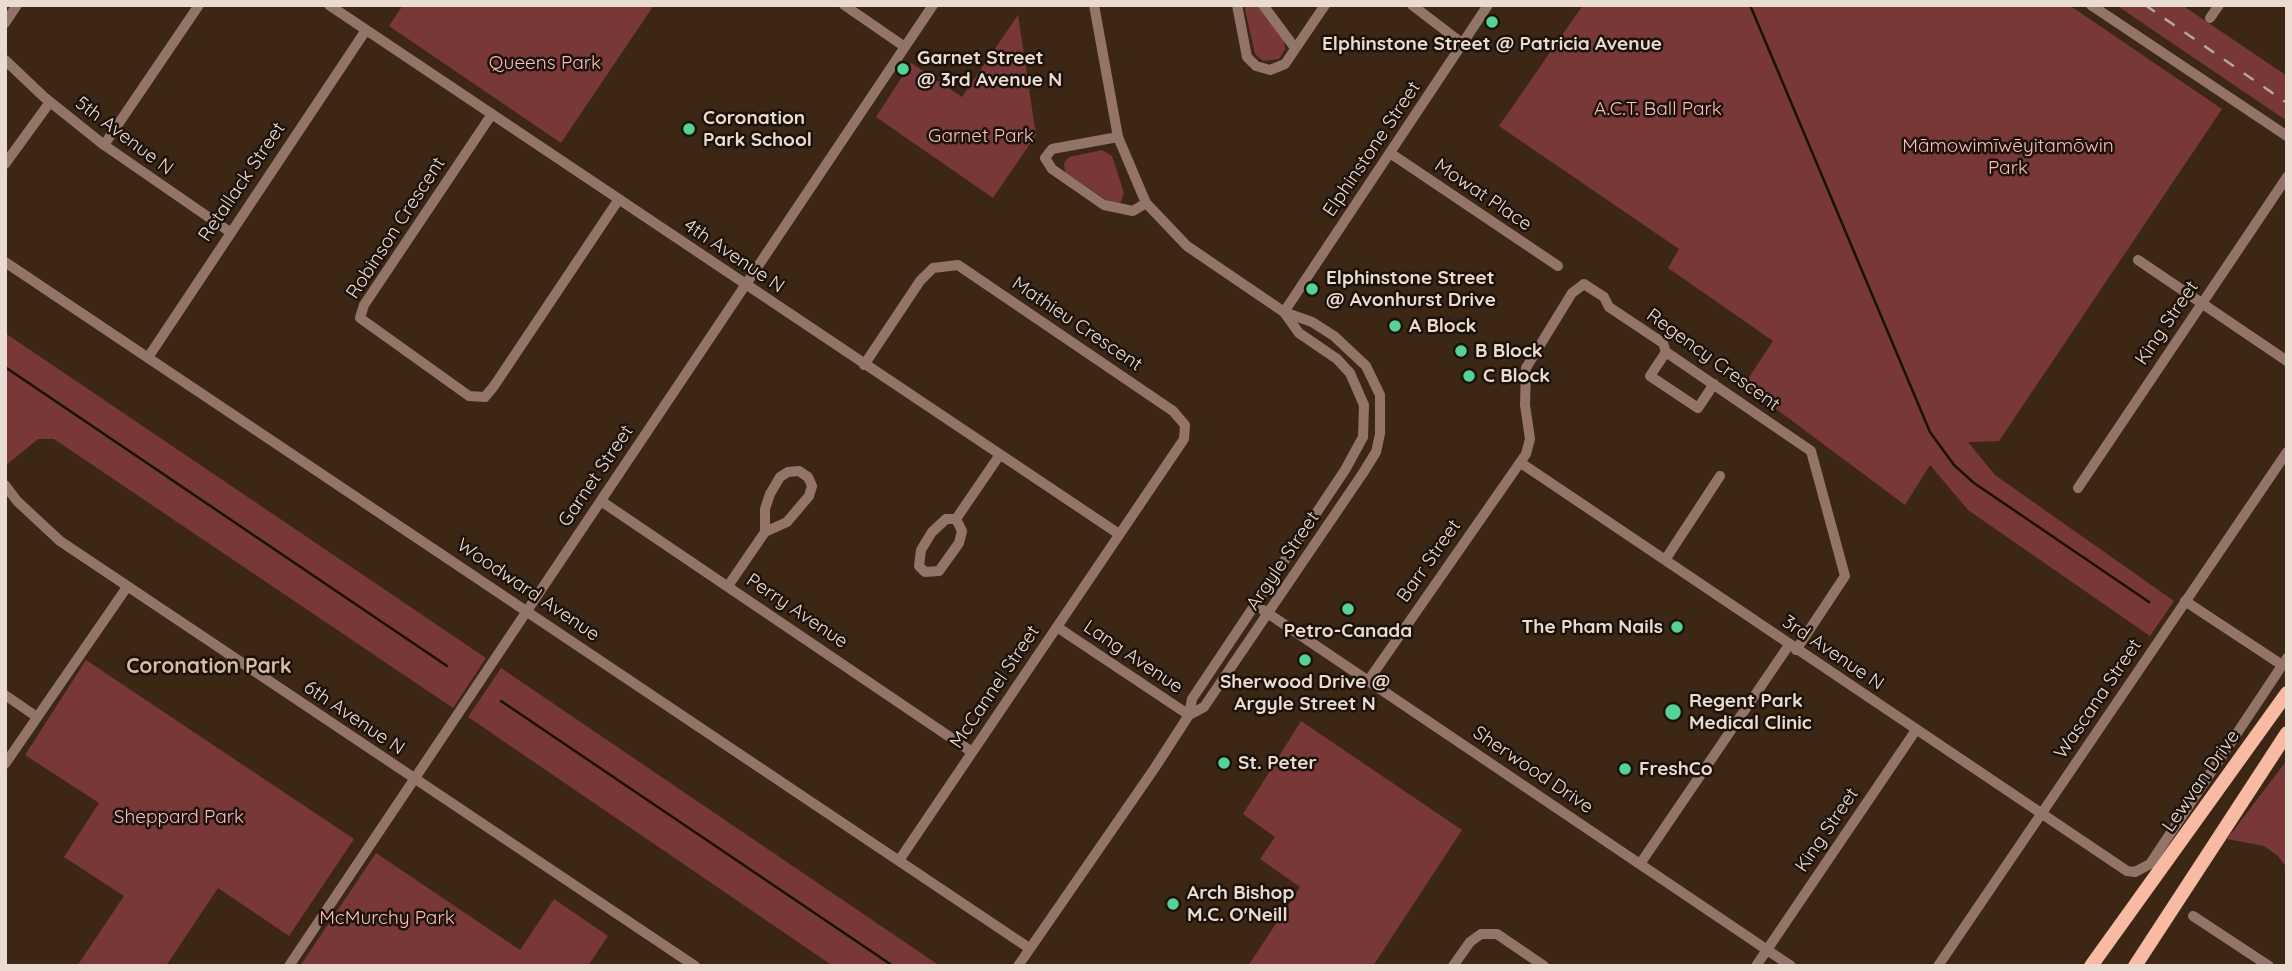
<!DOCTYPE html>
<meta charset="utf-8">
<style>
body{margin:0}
#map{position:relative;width:2292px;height:971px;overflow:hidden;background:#3c2715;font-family:Quicksand,sans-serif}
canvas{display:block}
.frame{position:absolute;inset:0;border:7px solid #ebdcd1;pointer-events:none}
</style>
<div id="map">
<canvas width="2292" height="971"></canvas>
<div class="frame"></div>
</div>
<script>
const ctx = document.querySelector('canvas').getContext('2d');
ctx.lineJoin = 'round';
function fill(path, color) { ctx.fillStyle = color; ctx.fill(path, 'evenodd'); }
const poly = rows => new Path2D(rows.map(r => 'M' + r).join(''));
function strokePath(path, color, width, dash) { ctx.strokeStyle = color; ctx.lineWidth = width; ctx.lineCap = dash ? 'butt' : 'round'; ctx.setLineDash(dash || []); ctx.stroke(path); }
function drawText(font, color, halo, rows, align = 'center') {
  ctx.font = font + ' Quicksand,sans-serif'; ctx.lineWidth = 5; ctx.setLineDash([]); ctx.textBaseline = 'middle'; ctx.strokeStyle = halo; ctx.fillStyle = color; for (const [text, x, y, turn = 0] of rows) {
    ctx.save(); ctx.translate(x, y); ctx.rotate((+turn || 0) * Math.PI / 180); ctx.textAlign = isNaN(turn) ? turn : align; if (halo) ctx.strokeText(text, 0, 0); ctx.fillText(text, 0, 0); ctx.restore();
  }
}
fill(poly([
 [403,5,654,5,561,143,389,26],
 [1244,5,1258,5,1284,41,1285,49,1279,59,1263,61,1255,54],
 [1583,5,2069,5,2222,109,1999,441,1968,442,1995,475,2174,601,2150,636,1968,510,1930,465,1905,505,1744,385,1773,341,1668,268,1679,249,1499,126],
 [2116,5,2182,5,2287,76,2287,121],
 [1018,15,1036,135,993,198,876,117,911,63,962,97],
 [1102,150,1112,156,1124,193,1120,204,1111,203,1065,172,1064,163,1069,157],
 [5,333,486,658,453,708,54,439,38,439,5,466],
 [86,660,354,839,289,936,218,888,166,966,77,966,124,896,64,857,99,803,25,755],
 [501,668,940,966,833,966,468,717],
 [1301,721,1462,830,1373,966,1248,966,1300,887,1260,859,1275,837,1243,814],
 [2287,760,2287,868,2278,856,2264,846,2227,839],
 [376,853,520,950,554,899,608,936,588,966,300,966]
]), '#773837');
strokePath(poly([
 [1750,5,1930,432,1954,465,1974,483,2149,602],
 [5,367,447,666],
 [501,701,893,966]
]), '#171301', 2.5);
strokePath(poly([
 [329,5,1119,534],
 [844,5,905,47],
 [1094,5,1118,137,1146,203,1187,246,1284,312,1312,322,1334,336,1366,366,1380,395,1380,434,1376,452,1363,473,1204,707,1189,715],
 [1237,5,1247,57,1256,66,1270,70,1285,64,1325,5],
 [1263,5,1295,48],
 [1412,5,1463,44],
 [2091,5,2287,136],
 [2210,18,2219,5],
 [5,23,17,5],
 [5,60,44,97,104,145,230,232],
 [492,114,364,305,360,318,469,396,485,397,494,386,619,199],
 [1118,137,1052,149,1045,158,1052,169,1104,205,1133,211,1146,203],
 [104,145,199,5],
 [1390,153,1558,266],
 [5,164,50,102],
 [2138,260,2287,361],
 [5,262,1029,948],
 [1284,312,1488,5],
 [1666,352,1650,376,1698,408,1714,384],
 [149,356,366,30],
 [864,365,920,281,933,268,958,265,1173,411,1185,425,1184,439,900,859],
 [1521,463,2127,871,2135,872,2150,864,2287,658],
 [5,485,17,501,60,541,695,966],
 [2078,488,2287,177],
 [601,501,972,752],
 [946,519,956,519,962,531,959,543,939,571,925,572,919,566,921,550,932,532,946,519],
 [956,519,999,456],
 [1665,560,1720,476],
 [728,586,765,532,787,522,809,496,812,486,808,477,799,471,788,472,780,477,770,494,765,509,765,532],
 [2185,601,2282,665],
 [1263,610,1791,966],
 [1057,627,1189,715],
 [1368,681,1526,454,1530,439,1525,405,1526,368,1572,293,1584,284,1604,297,1609,307,1663,343,1666,352,1811,451,1845,576,1796,650],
 [5,695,37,717],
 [5,764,127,587],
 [1640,864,1789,645],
 [2193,916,2269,966],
 [289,966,933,5],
 [1018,966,1154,769,1189,715,1192,699,1345,470,1363,437,1364,405,1350,373,1337,359,1299,333,1284,312],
 [1453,966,1470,942,1481,934,1497,934,1544,966],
 [1756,966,1916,730],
 [1938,966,2287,452]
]), '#927468', 10);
strokePath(poly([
 [2091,966,2287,693],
 [2135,966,2287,733]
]), '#f9baa3', 14);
strokePath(poly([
 [2145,5,2287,103]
]), '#b7a699', 2.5, [12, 12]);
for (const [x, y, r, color] of [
 [1492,22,7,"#54d396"],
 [903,69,7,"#54d396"],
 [689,129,7,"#54d396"],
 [1312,289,7,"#54d396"],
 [1395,326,7,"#54d396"],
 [1461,351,7,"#54d396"],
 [1469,376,7,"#54d396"],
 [1348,609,7,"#54d396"],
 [1677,627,7,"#54d396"],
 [1305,660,7,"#54d396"],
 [1673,712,9,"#54d396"],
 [1224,763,7,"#54d396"],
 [1625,769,7,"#54d396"],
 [1173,904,7,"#54d396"]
]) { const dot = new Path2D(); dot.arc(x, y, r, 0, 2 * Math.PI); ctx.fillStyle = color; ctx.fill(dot); strokePath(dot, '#1c120a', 2.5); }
drawText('bold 19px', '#ebdcd1', '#1c120a', [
 ["Elphinstone Street @ Patricia Avenue",1492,44,"center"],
 ["Garnet Street",917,58],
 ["@ 3rd Avenue N",917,80],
 ["Coronation",703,118],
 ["Park School",703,140],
 ["Elphinstone Street",1326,278],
 ["@ Avonhurst Drive",1326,300],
 ["A Block",1409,326],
 ["B Block",1475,351],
 ["C Block",1483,376],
 ["The Pham Nails",1663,627,"right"],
 ["Petro-Canada",1348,631,"center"],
 ["Sherwood Drive @",1305,682,"center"],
 ["Argyle Street N",1305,704,"center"],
 ["Regent Park",1689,701],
 ["Medical Clinic",1689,723],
 ["St. Peter",1238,763],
 ["FreshCo",1639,769],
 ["Arch Bishop",1187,893],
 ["M.C. O'Neill",1187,915]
], 'left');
drawText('19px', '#febebb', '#1c120a', [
 ["Queens Park",545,63],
 ["A.C.T. Ball Park",1658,109],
 ["Garnet Park",981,136],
 ["Māmowimīwēyitamōwin",2008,146],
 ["Park",2008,168],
 ["Sheppard Park",179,817],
 ["McMurchy Park",387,918]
]);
drawText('19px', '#ebdcd1', '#1c120a', [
 ["5th Avenue N",124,136,37],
 ["Elphinstone Street",1372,149,-56],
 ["Retallack Street",242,182,-56],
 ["Mowat Place",1483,195,34],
 ["Robinson Crescent",396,228,-57],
 ["4th Avenue N",734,256,34],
 ["King Street",2167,323,-56],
 ["Mathieu Crescent",1077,324,34],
 ["Regency Crescent",1713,360,36],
 ["Garnet Street",596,476,-56],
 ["Argyle Street",1283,561,-56],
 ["Barr Street",1429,561,-55],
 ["Woodward Avenue",528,590,34],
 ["Perry Avenue",797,611,34],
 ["3rd Avenue N",1833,653,34],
 ["Lang Avenue",1133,657,34],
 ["McCannel Street",995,687,-56],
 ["Wascana Street",2098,699,-56],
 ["6th Avenue N",354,718,34],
 ["Sherwood Drive",1533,770,34],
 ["Lewvan Drive",2201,781,-55],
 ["King Street",1827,830,-56]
]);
drawText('bold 21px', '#d6bba5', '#1c120a', [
 ["Coronation Park",209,667]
]);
</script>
